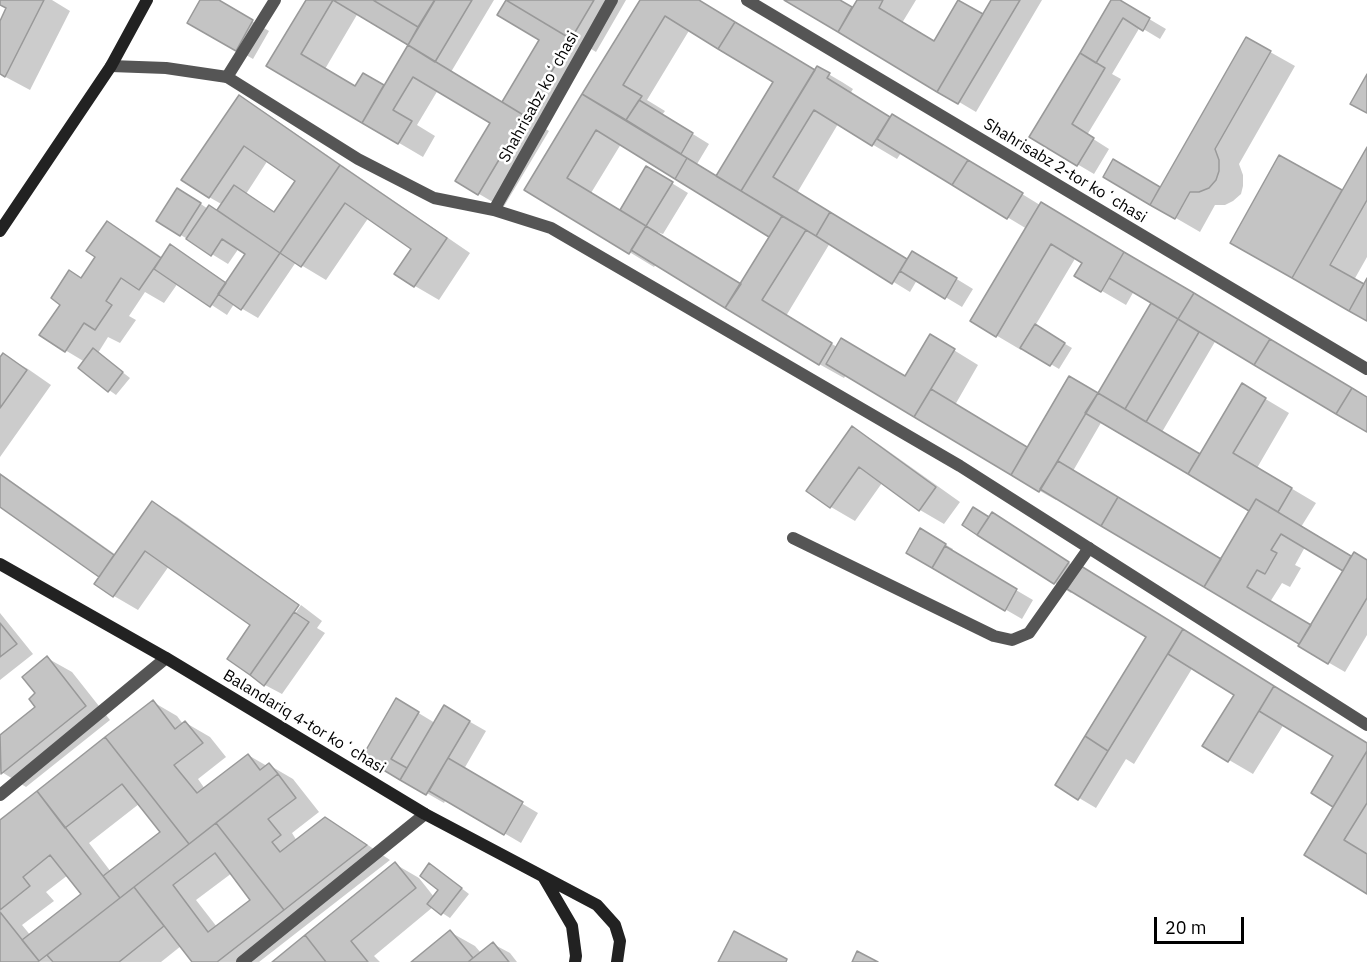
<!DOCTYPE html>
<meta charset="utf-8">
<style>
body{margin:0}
#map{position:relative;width:1367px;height:962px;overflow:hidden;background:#fff;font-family:"IBM Plex Sans",sans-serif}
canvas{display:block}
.scale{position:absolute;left:1154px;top:917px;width:90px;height:27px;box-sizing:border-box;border:3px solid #000;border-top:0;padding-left:8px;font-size:18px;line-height:21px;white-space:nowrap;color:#000;-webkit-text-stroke:4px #fff;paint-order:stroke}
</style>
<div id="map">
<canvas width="1367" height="962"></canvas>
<div class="scale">20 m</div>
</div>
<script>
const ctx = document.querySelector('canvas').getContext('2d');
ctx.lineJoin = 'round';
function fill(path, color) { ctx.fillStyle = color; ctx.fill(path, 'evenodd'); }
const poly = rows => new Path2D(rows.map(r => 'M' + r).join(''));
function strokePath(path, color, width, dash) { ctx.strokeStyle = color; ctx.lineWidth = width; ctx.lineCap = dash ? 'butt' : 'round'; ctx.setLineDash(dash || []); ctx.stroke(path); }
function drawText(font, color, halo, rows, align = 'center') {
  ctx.font = font + ' "IBM Plex Sans",sans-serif'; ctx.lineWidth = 5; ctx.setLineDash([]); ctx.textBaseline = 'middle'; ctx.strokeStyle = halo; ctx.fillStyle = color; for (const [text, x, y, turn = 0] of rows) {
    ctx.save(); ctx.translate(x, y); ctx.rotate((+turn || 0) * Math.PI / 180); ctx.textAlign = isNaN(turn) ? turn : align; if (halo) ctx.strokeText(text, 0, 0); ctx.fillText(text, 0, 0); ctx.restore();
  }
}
fill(poly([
 [0,0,52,0,70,11,30,90,0,74,0,25,8,9,0,5],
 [202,0,216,0,269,31,253,59,189,22],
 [307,0,430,0,435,3,436,0,494,0,451,72,503,103,541,40,508,0,626,0,596,52,588,47,541,126,549,131,503,208,457,181,492,122,438,90,417,125,435,136,423,157,268,66],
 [358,13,410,45,385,87,364,75,356,88,325,69],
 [641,0,698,0,815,72,818,68,842,82,853,89,850,94,891,119,909,125,1040,205,1367,398,1367,431,1216,340,1162,432,1201,455,1242,385,1289,413,1257,468,1316,503,1301,527,1352,558,1367,562,1367,635,1345,672,1300,646,1301,644,1057,498,1056,500,1040,491,846,375,844,378,819,364,656,264,654,267,526,189],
 [690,29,775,82,717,177,697,164,709,144,662,115,665,111,647,100],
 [838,124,897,159,901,153,1027,229,972,321,1021,350,1022,347,1059,369,1072,348,1035,326,1076,257,1084,262,1102,291,1126,305,1134,291,1153,303,1098,394,1028,448,955,405,978,365,931,336,906,378,837,347,786,316,830,243,910,292,917,280,962,307,973,289,929,262,908,261,797,193],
 [621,144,771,236,741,286,662,237,657,232,663,234,688,193,647,168,621,211,591,193],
 [1102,421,1251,510,1222,560,1073,471],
 [1305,547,1344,571,1311,626,1270,602,1282,583,1290,587,1301,568,1295,565],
 [787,0,838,0,853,9,859,0,916,0,902,23,935,42,983,16,993,0,1042,0,976,112],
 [1113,0,1117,0,1166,29,1160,39,1140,27,1112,74,1121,79,1087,135,1109,149,1094,174,1031,137],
 [1247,39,1295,66,1239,164,1243,175,1243,186,1241,194,1233,201,1225,205,1215,205,1200,232,1105,177,1114,161,1161,189],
 [239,97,263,111,470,253,439,300,415,286,413,248,369,217,326,280,296,262,258,318,234,304,227,315,178,283,164,303,145,292,129,316,136,320,120,343,108,337,98,353,130,378,116,395,109,390,85,362,65,350,82,279,97,257,107,223,132,237,163,258,171,246,187,256,227,283,247,254,239,248,228,264,158,221,194,199,208,209,218,212,223,205,209,197],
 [268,160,297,180,276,213,246,194],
 [1367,150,1367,257,1354,280,1364,286,1367,281,1367,320,1232,242,1280,157,1343,192],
 [3,355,28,369,51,385,0,457,0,360],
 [853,428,877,443,960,502,944,524,920,510,882,483,855,521,831,507],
 [0,473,116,555,152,503,177,517,298,604,272,641,276,641,301,605,322,621,317,628,325,633,282,694,265,685,229,659,253,625,169,566,138,610,114,596,101,576,0,505],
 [990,519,1009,524,1080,570,1106,582,1367,744,1367,892,1306,854,1335,806,1313,792,1336,756,1284,724,1253,774,1229,760,1236,694,1193,667,1134,764,1126,759,1096,808,1057,785,1148,637,1073,591,1071,593,1055,583,964,525],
 [921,530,953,549,951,552,1033,600,1022,619,908,553],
 [0,613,33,654,0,680],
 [47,658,72,672,110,720,26,787,0,771,0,736,37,707,37,694],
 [397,700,435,723,444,707,486,731,464,769,538,813,521,843,446,799,444,803,364,757],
 [153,702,177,716,183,724,186,723,210,737,226,757,198,779,205,789,248,755,267,766,269,765,293,779,319,812,292,833,297,841,325,819,350,833,390,860,259,962,194,962,181,946,161,962,0,962,0,822],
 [139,804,162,833,111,872,89,843],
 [232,873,252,901,217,927,196,900],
 [68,875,83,894,31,936,22,925,54,901,46,892],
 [395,864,419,878,434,897,440,889,438,870,469,894,450,918,433,907,374,956,380,962,275,962],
 [450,932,475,946,481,953,493,944,510,953,517,962,414,962]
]), '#0003');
const building = poly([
 [0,0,44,0,5,77,0,74,0,21,6,8,0,5,0,0],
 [200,0,219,0,253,20,236,51,187,23,200,0],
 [306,0,373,0,418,27,408,45,333,0,301,54,355,86,363,73,384,85,362,123,266,66,306,0],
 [373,0,433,0,434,1,418,27,373,0],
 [435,0,472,0,435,62,408,45,435,0],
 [506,0,594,0,571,39,506,0],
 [506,0,571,39,525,116,502,102,539,40,497,15,506,0],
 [640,0,699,0,735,22,718,49,665,16,623,85,642,96,626,120,582,94,640,0],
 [784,0,840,0,852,7,838,32,784,0],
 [857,0,883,0,879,8,934,41,958,0,983,14,937,92,838,32,857,0],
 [991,0,1020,0,958,104,937,92,991,0],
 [1111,0,1120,0,1150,18,1143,31,1123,18,1096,63,1080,53,1111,0],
 [735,22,815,70,741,191,716,176,773,82,718,49,735,22],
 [1246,37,1271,51,1215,149,1219,160,1219,171,1216,180,1209,188,1199,192,1190,192,1175,219,1150,205,1246,37],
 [408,45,525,116,478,195,455,181,490,123,413,77,393,110,412,121,398,144,362,123,408,45],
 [1080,53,1105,68,1072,124,1094,138,1077,166,1029,137,1080,53],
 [817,66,830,73,827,78,890,117,872,146,814,110,773,177,830,212,816,236,741,191,817,66],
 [1367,74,1367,113,1350,104,1367,74],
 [582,94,687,158,675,179,596,130,567,178,646,226,629,254,524,190,582,94],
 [239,95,340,165,280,253,217,210,234,185,274,212,295,181,244,146,209,198,181,180,239,95],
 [639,100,693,133,681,154,626,120,639,100],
 [892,114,968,160,952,185,877,139,892,114],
 [1367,147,1367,200,1330,265,1364,284,1349,311,1292,278,1367,147],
 [1279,155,1342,190,1292,278,1230,243,1279,155],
 [687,158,782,216,769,237,675,179,687,158],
 [1113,159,1160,187,1150,205,1103,177,1113,159],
 [968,160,1023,193,1007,219,952,185,968,160],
 [340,165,447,238,414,287,394,274,411,249,345,203,301,267,280,253,340,165],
 [646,166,673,182,646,226,620,210,646,166],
 [177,188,201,203,180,236,156,221,177,188],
 [1041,202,1124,252,1101,292,1074,276,1082,263,1051,244,996,337,970,321,1041,202],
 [209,205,280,253,241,310,218,294,245,254,222,239,211,256,186,239,209,205],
 [830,212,907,259,892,284,816,236,830,212],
 [782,216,806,230,762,300,832,343,819,365,725,308,782,216],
 [107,221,161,258,139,290,121,278,106,301,112,305,95,330,84,323,65,352,39,335,60,305,51,298,69,270,81,278,95,257,86,251,107,221],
 [646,226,741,284,725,308,631,250,646,226],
 [170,244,226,283,210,307,154,269,170,244],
 [912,251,957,278,945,299,900,271,912,251],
 [1124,252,1194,293,1178,319,1109,278,1124,252],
 [1367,278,1367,321,1349,311,1367,278],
 [1194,293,1270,339,1254,365,1178,319,1194,293],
 [1151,303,1178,319,1125,409,1098,393,1151,303],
 [1178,319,1199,332,1146,422,1125,409,1178,319],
 [1035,324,1065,343,1050,366,1020,348,1035,324],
 [930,334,955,349,914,417,826,364,841,338,905,376,930,334],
 [1270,339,1352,388,1336,414,1254,365,1270,339],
 [93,348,123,372,108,392,78,368,93,348],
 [3,353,27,370,0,408,0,357,3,353],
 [1069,376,1098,393,1039,492,1011,475,1069,376],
 [1242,383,1266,398,1233,453,1292,488,1278,512,1256,499,1249,511,1188,474,1242,383],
 [1352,388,1367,397,1367,432,1336,414,1352,388],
 [931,389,1027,447,1011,475,914,417,931,389],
 [1098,393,1200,454,1188,474,1085,413,1098,393],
 [852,426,936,487,919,511,859,467,830,508,806,491,852,426],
 [1058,461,1118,497,1101,526,1040,489,1058,461],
 [0,474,114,555,99,577,0,507,0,474],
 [1118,497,1221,559,1204,587,1101,526,1118,497],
 [1256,499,1351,556,1343,571,1281,534,1271,550,1277,553,1265,574,1257,570,1247,587,1311,625,1298,646,1299,644,1204,587,1256,499],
 [152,501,299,605,250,675,227,659,250,625,145,551,113,597,94,584,152,501],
 [973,507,989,517,977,535,962,525,973,507],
 [992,512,1069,562,1054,584,977,535,992,512],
 [920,528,946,544,932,568,906,553,920,528],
 [945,546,1017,589,1005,611,932,568,945,546],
 [1354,552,1367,560,1367,598,1328,664,1298,646,1354,552],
 [1081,566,1183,629,1108,751,1085,736,1146,637,1067,589,1081,566],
 [294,612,309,622,264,686,250,675,294,612],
 [0,623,17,644,0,657,0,623],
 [1183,629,1274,686,1228,762,1202,746,1234,695,1168,654,1183,629],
 [47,656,86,706,1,774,0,735,35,707,29,699,35,693,22,677,47,656],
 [1274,686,1367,743,1367,751,1333,807,1311,793,1333,756,1259,711,1274,686],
 [396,698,419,712,391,759,407,768,400,780,362,757,396,698],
 [153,700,175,729,185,721,203,743,174,765,197,793,248,754,260,770,269,763,278,774,189,844,105,737,153,700],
 [444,705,470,721,426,795,400,780,444,705],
 [1085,736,1108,751,1078,800,1055,785,1085,736],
 [105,737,189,844,120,898,103,876,160,832,122,784,65,828,37,791,105,737],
 [1367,751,1367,803,1344,840,1367,854,1367,894,1304,855,1367,751],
 [448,758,523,802,504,835,429,791,448,758],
 [278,774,296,798,268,819,281,835,272,842,280,852,325,817,367,845,284,910,216,823,278,774],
 [37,791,120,898,39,961,22,940,81,894,50,855,23,877,30,886,0,910,0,820,37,791],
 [216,823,284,910,217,962,192,962,134,887,216,823],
 [215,853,250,900,208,932,173,885,215,853],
 [395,862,416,888,351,941,368,962,326,962,305,935,395,862],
 [429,863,462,888,441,915,427,904,438,890,420,876,429,863],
 [134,887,164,926,119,962,53,962,47,955,134,887],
 [0,912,39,961,38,962,0,962,0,912],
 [450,930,473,958,468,962,411,962,450,930],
 [734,931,787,959,786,962,718,962,734,931],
 [305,935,326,962,272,962,305,935],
 [493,942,509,962,468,962,493,942],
 [857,951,878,962,852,962,857,951]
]);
fill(building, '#c4c4c4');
strokePath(building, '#999', 1.5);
strokePath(poly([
 [227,77,275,0],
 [793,538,994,636,1012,640,1029,633,1089,548]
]), '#555', 12);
strokePath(poly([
 [747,0,1367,369],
 [111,66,166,68,227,77,358,159,434,198,494,210,551,228,960,466,1367,725],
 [494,210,612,0],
 [0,795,166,658],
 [242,962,425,814]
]), '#555', 12);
strokePath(poly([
 [0,231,111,66,147,0],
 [0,564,166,658,425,814,597,905,615,925,620,941,617,962],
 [544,878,572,926,576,956,575,962]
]), '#222', 12);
drawText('16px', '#000', '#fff', [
 ["Shahrisabz koʻchasi",539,97,-61],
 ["Shahrisabz 2-tor koʻchasi",1065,171,31],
 ["Balandariq 4-tor koʻchasi",304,722,31]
]);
</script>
